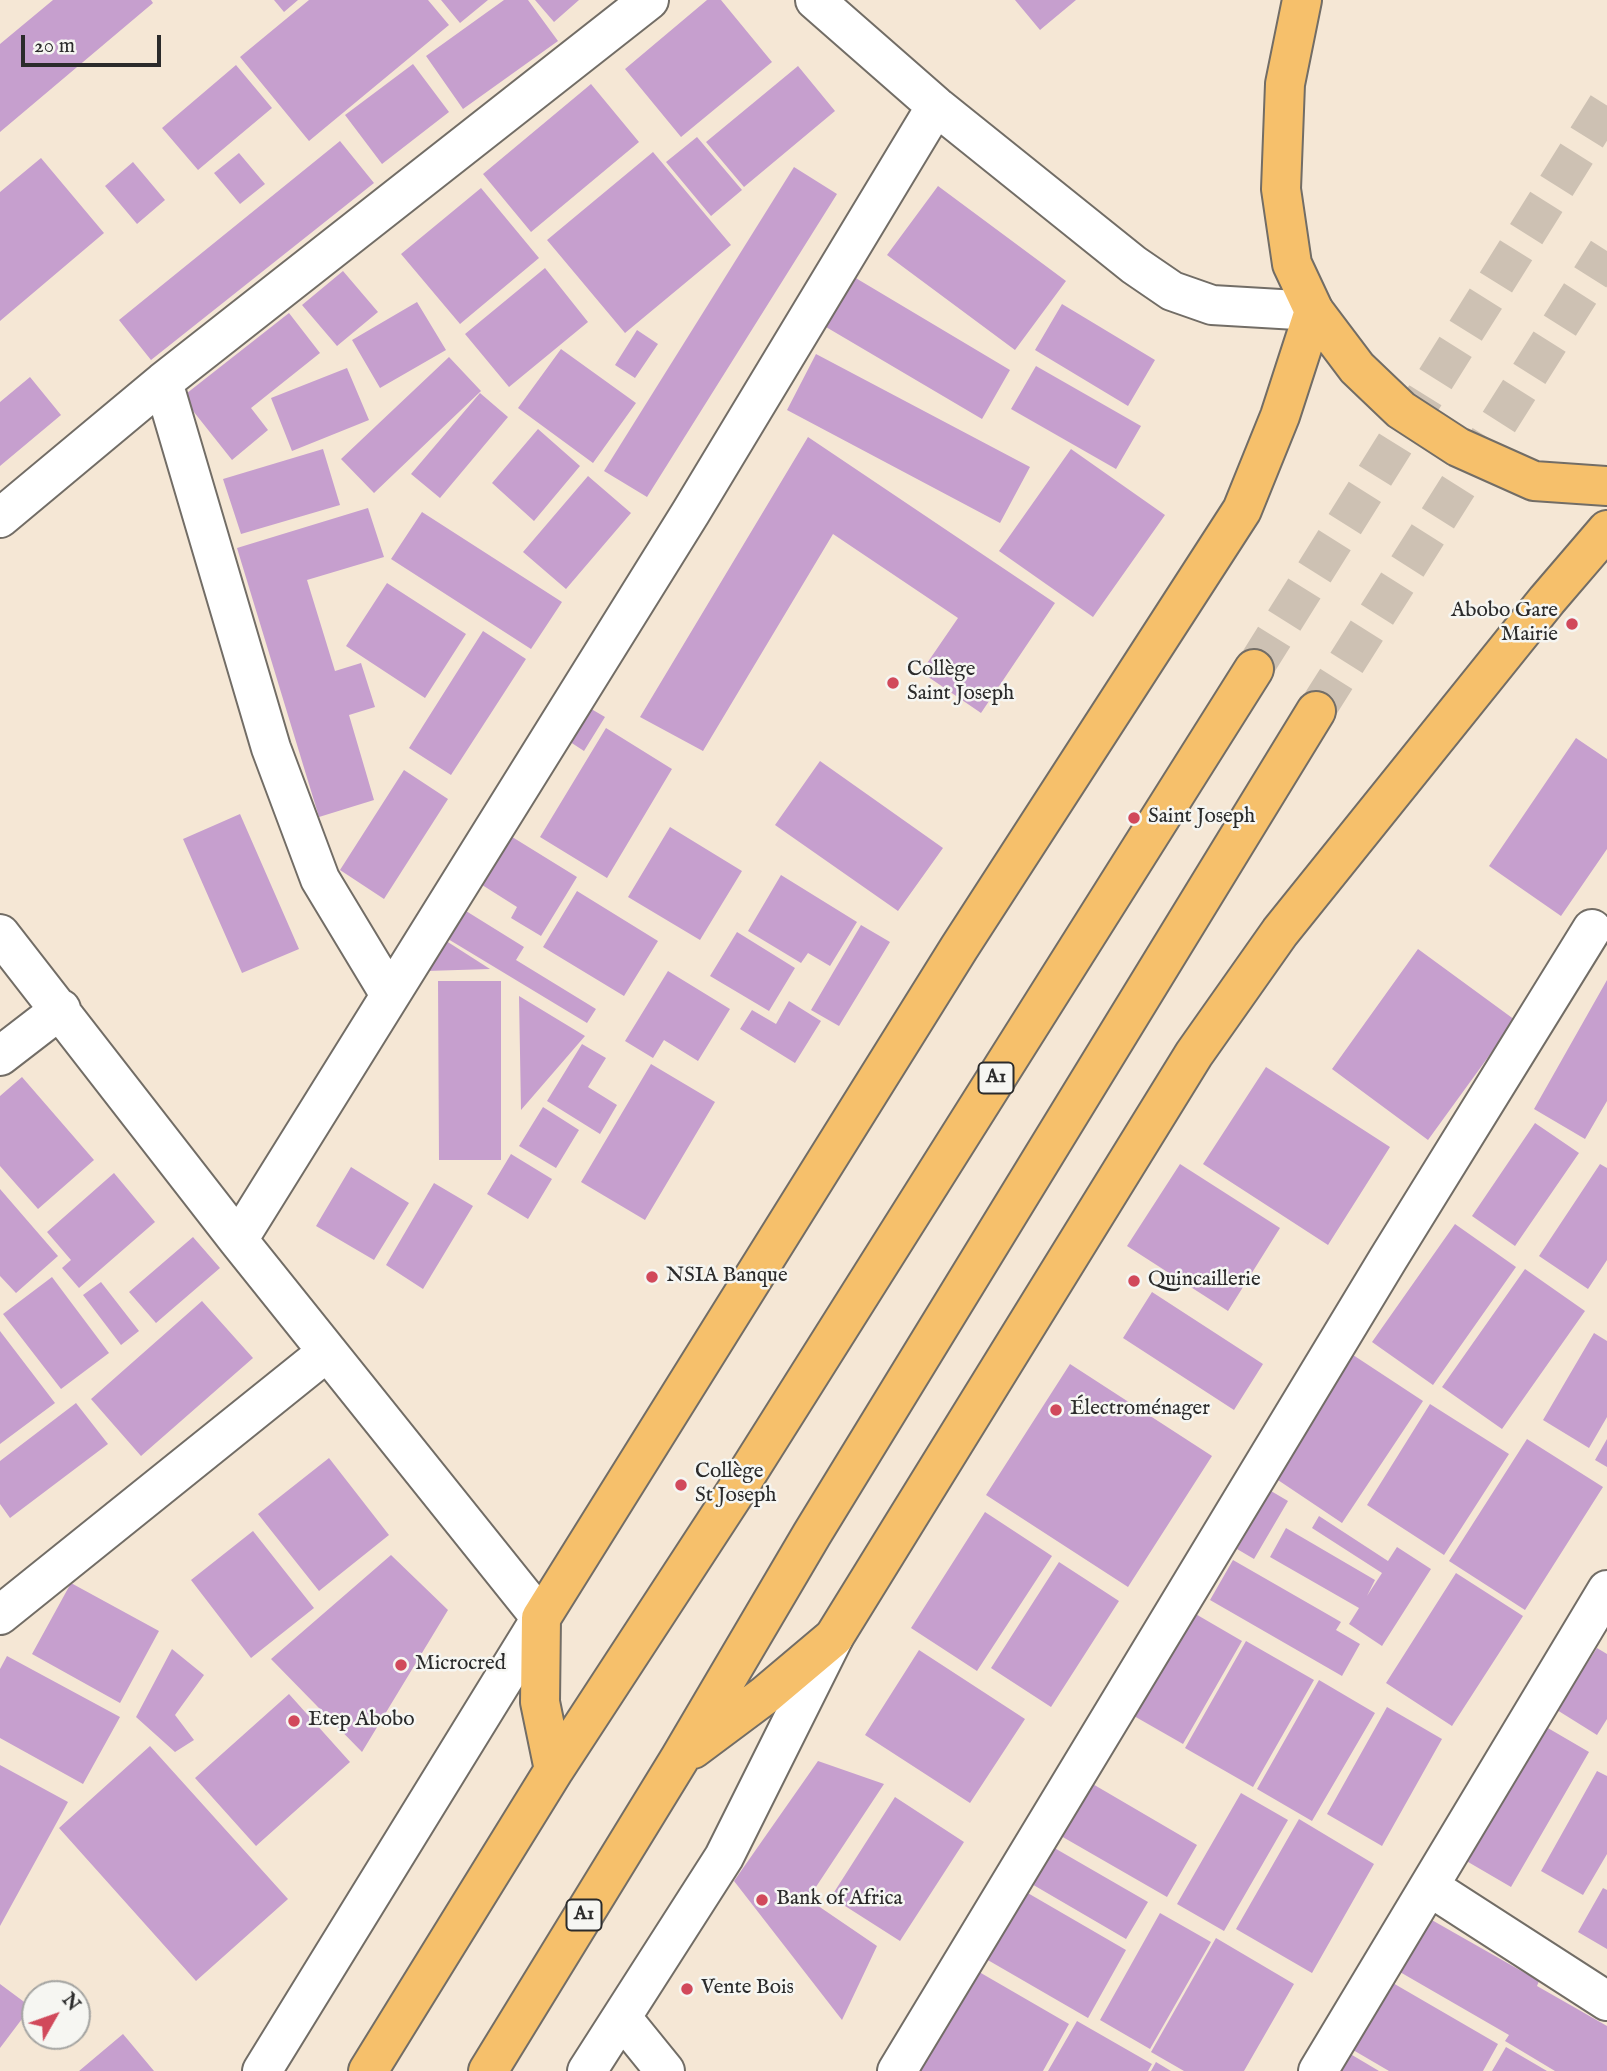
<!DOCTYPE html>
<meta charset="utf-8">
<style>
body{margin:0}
#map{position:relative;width:1607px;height:2071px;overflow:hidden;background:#f5e7d5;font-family:"IM FELL English",serif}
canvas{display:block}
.north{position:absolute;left:21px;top:1980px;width:70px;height:70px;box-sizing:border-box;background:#f6f6f2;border:2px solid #a5a5a2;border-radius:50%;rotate:50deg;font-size:19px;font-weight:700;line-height:28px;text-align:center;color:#2b2b2b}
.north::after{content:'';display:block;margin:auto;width:24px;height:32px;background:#d1495b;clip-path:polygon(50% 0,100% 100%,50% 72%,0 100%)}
.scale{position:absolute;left:21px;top:35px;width:140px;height:32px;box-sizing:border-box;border:4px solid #2b2b2b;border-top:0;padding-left:9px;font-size:21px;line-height:24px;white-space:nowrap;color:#2b2b2b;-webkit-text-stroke:5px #f6f6f2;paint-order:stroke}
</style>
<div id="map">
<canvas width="1607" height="2071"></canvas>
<div class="north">N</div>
<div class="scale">20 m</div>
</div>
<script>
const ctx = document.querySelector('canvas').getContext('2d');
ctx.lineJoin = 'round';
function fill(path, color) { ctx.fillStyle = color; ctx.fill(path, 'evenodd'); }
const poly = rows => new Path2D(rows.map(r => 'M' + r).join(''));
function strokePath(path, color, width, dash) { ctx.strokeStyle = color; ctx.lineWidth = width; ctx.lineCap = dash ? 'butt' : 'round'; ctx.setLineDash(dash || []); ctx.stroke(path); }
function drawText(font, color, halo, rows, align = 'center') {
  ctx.font = font + ' "IM FELL English",serif'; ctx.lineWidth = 5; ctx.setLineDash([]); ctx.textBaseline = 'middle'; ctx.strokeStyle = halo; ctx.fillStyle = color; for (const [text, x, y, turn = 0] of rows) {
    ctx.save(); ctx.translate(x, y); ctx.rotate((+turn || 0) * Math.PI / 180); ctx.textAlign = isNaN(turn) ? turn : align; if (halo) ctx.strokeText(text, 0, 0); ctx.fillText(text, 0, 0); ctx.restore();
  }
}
fill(poly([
 [53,0,151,0,153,3,0,132,0,44],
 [274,0,298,0,284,12],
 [309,0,428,0,449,25,309,141,240,57],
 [441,0,488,0,460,23],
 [504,0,528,0,558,41,463,109,426,56],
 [535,0,579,0,554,22],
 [707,0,721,0,772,62,681,137,625,69],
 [1015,0,1076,0,1040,30],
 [413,64,449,112,382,164,345,115],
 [236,65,272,108,198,170,162,128],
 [798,66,835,111,744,187,706,142],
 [591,84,639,142,531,232,483,174],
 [697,137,742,190,711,216,666,162],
 [340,141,374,183,151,360,119,320],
 [653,152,731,245,625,333,547,240],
 [239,153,265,184,240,204,214,173],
 [41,158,104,233,0,321,0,192],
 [133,162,165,200,137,224,105,186],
 [794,167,837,194,647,497,604,471],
 [938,186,1066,281,1015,350,887,255],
 [481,188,539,258,460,324,401,254],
 [545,268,588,322,509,387,465,334],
 [343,271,378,312,337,346,302,305],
 [854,277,1010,370,982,419,826,327],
 [417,302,446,350,380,388,352,340],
 [1062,304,1155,360,1128,406,1035,350],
 [289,313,320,353,251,408,268,430,232,460,182,397],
 [637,330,658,344,635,378,615,365],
 [561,349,636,403,593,463,518,408],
 [816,354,1030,467,1000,523,787,410],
 [449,357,481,391,374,493,341,459],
 [1036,366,1141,426,1116,469,1011,409],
 [347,368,369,420,292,451,271,398],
 [30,377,61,415,0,466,0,402],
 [480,393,508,417,440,498,411,474],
 [538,429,580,466,534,521,492,483],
 [808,437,1055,603,981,713,921,672,958,618,833,534,703,751,640,717],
 [323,449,340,505,241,534,223,479],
 [1071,449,1165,515,1093,617,999,551],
 [588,476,631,513,566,589,523,552],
 [368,508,384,557,307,580,335,671,361,663,375,707,349,715,374,800,319,817,237,548],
 [422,512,562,602,531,649,391,559],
 [387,583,466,634,425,698,346,646],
 [483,631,526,659,451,775,409,748],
 [581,703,605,717,584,751,561,736],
 [606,728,672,769,607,878,540,837],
 [1576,738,1607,759,1607,849,1561,916,1489,866],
 [820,761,943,848,898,911,775,825],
 [404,770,448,799,384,899,340,870],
 [240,814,299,949,242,973,183,839],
 [670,827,742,871,700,940,628,897],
 [509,835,577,877,541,936,511,918,517,907,479,883],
 [781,875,857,922,830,966,808,953,801,963,748,931],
 [577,891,658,941,624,996,543,947],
 [466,911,524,947,516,960,596,1009,587,1023,448,939],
 [861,925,890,942,839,1026,811,1010],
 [737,932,795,968,769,1011,710,976],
 [440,937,490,969,426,971],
 [1418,949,1515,1020,1428,1140,1332,1069],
 [668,971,730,1009,698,1061,664,1040,653,1058,625,1041],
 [1607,980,1607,1101,1585,1139,1534,1109],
 [438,981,501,981,501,1160,439,1160],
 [519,996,585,1036,521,1110],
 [789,1001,821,1021,795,1063,740,1029,752,1010,776,1024],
 [582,1044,606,1058,588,1087,617,1105,600,1134,547,1101],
 [651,1064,715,1102,645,1220,581,1182],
 [1266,1067,1390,1147,1328,1245,1203,1164],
 [22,1077,94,1160,38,1209,0,1166,0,1096],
 [543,1107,579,1130,556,1168,519,1146],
 [1535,1123,1579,1153,1515,1246,1472,1216],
 [511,1154,552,1179,528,1219,487,1194],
 [1180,1164,1280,1228,1228,1311,1127,1246],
 [1600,1164,1607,1168,1607,1260,1588,1289,1539,1256],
 [351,1167,409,1203,374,1260,316,1226],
 [114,1173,155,1222,79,1288,62,1268,71,1260,47,1232],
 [434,1183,473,1206,423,1289,386,1265],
 [0,1189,58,1256,16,1293,0,1276],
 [1455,1224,1516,1267,1433,1385,1372,1342],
 [193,1237,220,1268,156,1323,129,1292],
 [1525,1269,1585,1311,1502,1429,1442,1387],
 [52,1277,109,1353,61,1389,3,1314],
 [101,1282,139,1331,121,1345,83,1295],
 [1152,1292,1263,1364,1234,1410,1123,1338],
 [202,1301,253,1358,141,1456,91,1399],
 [0,1331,55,1403,0,1444],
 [1594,1333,1607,1341,1607,1417,1589,1448,1543,1420],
 [1347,1351,1423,1401,1342,1523,1266,1472],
 [1070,1364,1212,1456,1128,1587,986,1495],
 [76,1403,108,1444,10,1518,0,1504,0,1461],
 [1430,1404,1509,1454,1444,1555,1367,1505],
 [1527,1439,1603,1487,1525,1610,1449,1561],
 [1607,1439,1607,1467,1595,1460],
 [329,1458,389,1535,319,1591,258,1514],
 [1271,1491,1288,1501,1254,1559,1237,1549],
 [985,1512,1052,1556,977,1671,911,1628],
 [1319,1516,1388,1561,1397,1547,1431,1569,1382,1646,1349,1624,1359,1608,1270,1557,1286,1528,1375,1580,1367,1596,1382,1573,1312,1528],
 [253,1531,314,1608,251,1658,191,1580],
 [391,1555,448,1610,362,1752,271,1659],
 [1233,1560,1341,1622,1336,1630,1360,1644,1342,1676,1210,1600],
 [1059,1562,1119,1601,1051,1707,991,1668],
 [1456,1573,1523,1616,1452,1726,1386,1683],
 [71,1583,159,1631,120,1703,32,1654],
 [1187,1609,1242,1641,1183,1744,1127,1712],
 [1246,1641,1314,1680,1253,1787,1185,1748],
 [1597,1648,1607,1654,1607,1719,1597,1735,1557,1710],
 [172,1649,204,1675,175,1715,194,1740,175,1752,136,1717],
 [919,1650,1025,1719,970,1803,865,1735],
 [7,1656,120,1717,83,1784,0,1738,0,1669],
 [1319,1680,1375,1713,1312,1821,1257,1789],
 [289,1694,350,1762,256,1846,195,1778],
 [1387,1707,1442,1739,1382,1846,1327,1814],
 [1541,1724,1589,1752,1511,1887,1463,1859],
 [150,1746,288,1899,196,1981,59,1828],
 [818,1761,884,1784,808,1899,877,1946,842,2020,734,1881],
 [0,1765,68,1802,0,1926],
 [1597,1771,1607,1776,1607,1854,1583,1895,1541,1871],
 [1091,1783,1197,1845,1167,1897,1061,1836],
 [1241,1793,1288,1820,1224,1931,1177,1904],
 [895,1797,964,1842,900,1941,831,1897],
 [1299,1819,1374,1864,1312,1973,1236,1929],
 [1051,1846,1148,1902,1126,1939,1030,1883],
 [1603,1888,1607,1890,1607,1949,1578,1932],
 [1026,1892,1126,1950,1088,2018,986,1959],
 [1160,1913,1211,1942,1150,2049,1100,2020],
 [1423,1915,1539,1981,1537,1986,1607,2026,1607,2071,1555,2071,1505,2041,1509,2035,1393,1968],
 [1216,1938,1294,1984,1244,2071,1184,2071,1151,2052],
 [974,1969,1069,2024,1043,2071,915,2071],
 [1386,1979,1498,2044,1483,2071,1389,2071,1348,2047],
 [0,1984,31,2007,0,2048],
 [1077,2021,1152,2064,1148,2071,1048,2071],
 [123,2034,154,2071,79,2071],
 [1506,2047,1547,2071,1492,2071],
 [1342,2049,1379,2071,1329,2071],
 [1156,2062,1171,2071,1151,2071]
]), '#c69fce');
strokePath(poly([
 [1254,669,1607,105],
 [1316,711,1607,251]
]), '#cdc1b3', 38, [38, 19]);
const minor = poly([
 [815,0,936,106,1134,265,1172,291,1212,305,1314,311],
 [163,382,271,748,320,879,390,995],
 [0,518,163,382,649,0],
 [0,934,238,1240,541,1618,262,2071],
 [0,1056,61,1009],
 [238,1240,691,512,936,106],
 [0,1615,327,1352],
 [1430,1887,1607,2001],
 [622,2018,665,2071],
 [587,2071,724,1857,834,1637],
 [897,2071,1388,1259,1592,929],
 [1318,2071,1607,1590]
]);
const major = poly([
 [1302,0,1285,84,1281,189,1292,264,1314,311,1357,368,1401,410,1458,447,1534,481,1607,486],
 [693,1749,764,1696,834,1637,1194,1054,1280,932,1547,600,1607,530],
 [554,1770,540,1702,541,1618,959,948,1242,510,1280,416,1314,311],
 [368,2071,554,1770,738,1488,1254,669],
 [488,2071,680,1758,812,1534,1316,711]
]);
strokePath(minor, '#726d66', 42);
strokePath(major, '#726d66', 42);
strokePath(minor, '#fff', 38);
strokePath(major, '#f6c06b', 38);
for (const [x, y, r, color] of [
 [1572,624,7,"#d1495b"],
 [893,683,7,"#d1495b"],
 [1134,818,7,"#d1495b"],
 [652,1277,7,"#d1495b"],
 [1134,1281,7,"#d1495b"],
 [1056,1410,7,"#d1495b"],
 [681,1485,7,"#d1495b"],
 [401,1665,7,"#d1495b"],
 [294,1721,7,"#d1495b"],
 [762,1900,7,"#d1495b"],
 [687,1989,7,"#d1495b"]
]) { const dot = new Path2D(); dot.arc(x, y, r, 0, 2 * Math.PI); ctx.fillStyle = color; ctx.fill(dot); strokePath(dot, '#f6f6f2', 2.5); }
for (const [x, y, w] of [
 [996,1078,35],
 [584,1915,35]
]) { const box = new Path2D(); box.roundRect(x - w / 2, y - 15.5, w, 31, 5); ctx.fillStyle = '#f6f6f2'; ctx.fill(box); strokePath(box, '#2b2b2b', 2); }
drawText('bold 19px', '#2b2b2b', null, [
 ["A1",996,1078],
 ["A1",584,1915]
]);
drawText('21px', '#2b2b2b', '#f6f6f2', [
 ["Abobo Gare",1558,612,"right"],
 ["Mairie",1558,636,"right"],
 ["Collège",907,671],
 ["Saint Joseph",907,695],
 ["Saint Joseph",1148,818],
 ["NSIA Banque",666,1277],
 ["Quincaillerie",1148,1281],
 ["Électroménager",1070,1410],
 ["Collège",695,1473],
 ["St Joseph",695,1497],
 ["Microcred",415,1665],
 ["Etep Abobo",308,1721],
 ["Bank of Africa",776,1900],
 ["Vente Bois",701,1989]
], 'left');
</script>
